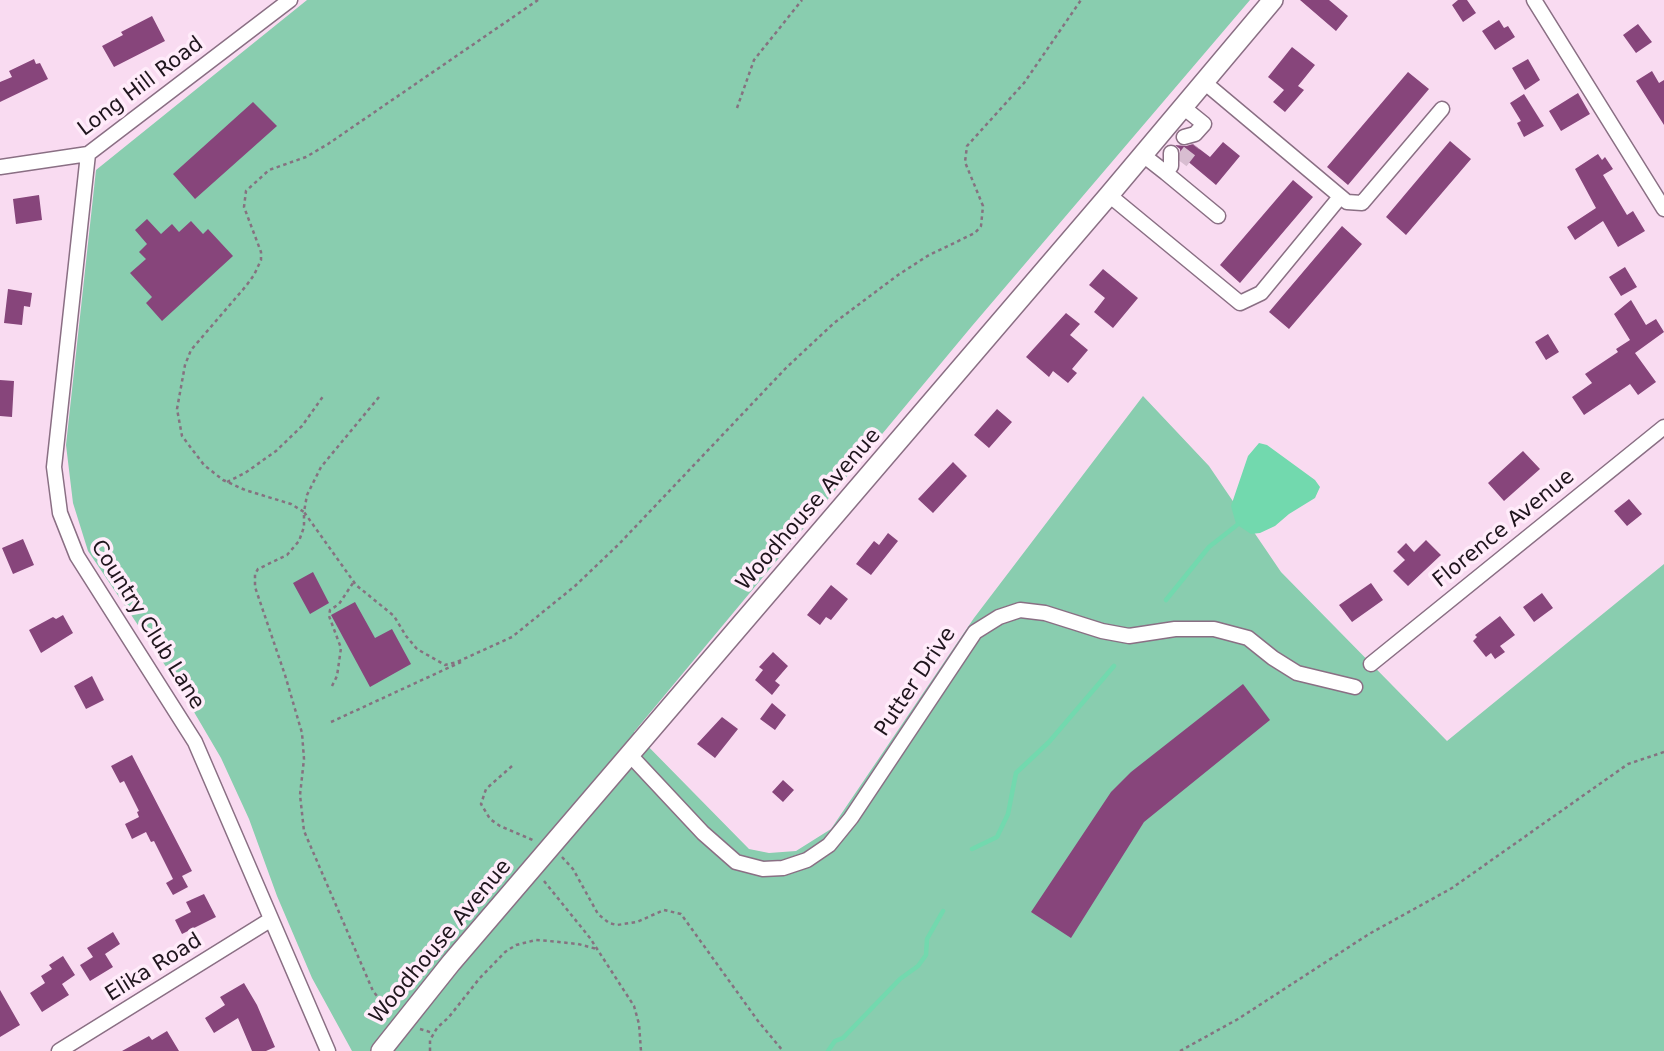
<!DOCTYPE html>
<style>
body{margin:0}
canvas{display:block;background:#f9dbf1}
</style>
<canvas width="1664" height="1051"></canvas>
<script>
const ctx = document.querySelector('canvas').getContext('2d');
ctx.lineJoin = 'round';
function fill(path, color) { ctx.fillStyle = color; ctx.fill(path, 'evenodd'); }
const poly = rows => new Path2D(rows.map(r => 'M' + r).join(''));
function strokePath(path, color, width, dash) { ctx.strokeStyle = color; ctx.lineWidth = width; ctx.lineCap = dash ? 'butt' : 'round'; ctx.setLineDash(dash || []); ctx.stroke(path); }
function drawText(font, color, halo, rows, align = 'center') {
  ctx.font = font + ' "DejaVu Sans",sans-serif'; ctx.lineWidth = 7; ctx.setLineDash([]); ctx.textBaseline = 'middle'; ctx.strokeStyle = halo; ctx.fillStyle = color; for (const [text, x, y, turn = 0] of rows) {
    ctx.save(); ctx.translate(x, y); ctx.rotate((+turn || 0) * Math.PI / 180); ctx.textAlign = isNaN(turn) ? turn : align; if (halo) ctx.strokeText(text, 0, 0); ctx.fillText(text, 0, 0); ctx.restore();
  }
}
fill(poly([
 [307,0,1250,0,972,326,634,732,749,849,769,853,796,851,831,829,974,618,1143,396,1209,466,1281,572,1447,741,1664,564,1664,1051,352,1051,312,978,277,896,249,819,221,758,177,683,88,551,73,503,66,445,96,170]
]), '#89cdaf');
fill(poly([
 [1259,443,1267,445,1315,480,1320,487,1315,498,1289,514,1275,526,1260,533,1251,534,1236,524,1231,506,1248,456]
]), '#72d9ae');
strokePath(poly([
 [1166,600,1209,547,1237,525],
 [972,849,997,837,1008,814,1016,773,1049,742,1114,666],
 [828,1051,835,1041,843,1038,900,979,918,966,926,955,927,939,943,911]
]), '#72d9ae', 4.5);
fill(poly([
 [1300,0,1329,0,1348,16,1336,31],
 [1458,0,1467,0,1476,13,1463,22,1452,5],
 [152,16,165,41,114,67,102,46,123,35,121,32],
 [1499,20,1504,28,1508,26,1515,37,1495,50,1482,31],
 [1638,24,1652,42,1636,53,1623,35],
 [1292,47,1315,65,1298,86,1304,90,1285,112,1273,102,1284,90,1268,77],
 [34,59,36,64,40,63,48,79,0,102,0,82,12,77,9,71],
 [1528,59,1540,80,1525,90,1512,68],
 [1652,71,1659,83,1664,80,1664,125,1636,81],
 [1408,72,1429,89,1348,185,1327,167],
 [1578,93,1590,114,1561,131,1549,111],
 [1524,94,1544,126,1524,137,1517,123,1521,121,1510,103],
 [253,102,277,126,195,199,173,174],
 [1450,141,1471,159,1406,235,1386,217],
 [1223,142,1240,156,1216,185,1185,159,1181,162,1180,149,1175,145,1186,146,1193,144,1210,157],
 [1598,154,1602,160,1605,157,1613,169,1603,175,1627,215,1633,211,1645,231,1618,247,1603,221,1575,240,1567,227,1596,208,1575,169],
 [1293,180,1313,197,1240,283,1220,265],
 [39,195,42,220,16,224,13,199],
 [147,219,161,234,172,224,179,232,191,221,203,234,208,229,233,256,162,321,146,303,152,297,130,273,146,259,139,252,147,244,135,230],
 [1342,226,1362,244,1289,329,1269,312],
 [1625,267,1637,287,1621,296,1609,277],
 [1103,269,1138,298,1113,328,1094,312,1105,298,1089,285],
 [8,289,32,293,30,307,24,306,22,325,4,323],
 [1631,300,1646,325,1656,319,1664,332,1635,353,1656,382,1638,395,1630,384,1584,415,1572,397,1592,383,1585,374,1618,352,1616,349,1630,340,1614,314],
 [1066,313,1080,324,1070,335,1088,350,1072,369,1077,373,1068,383,1053,371,1049,377,1026,357],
 [1548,334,1559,352,1546,360,1535,342],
 [0,380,14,381,12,417,0,416],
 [997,409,1012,422,989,448,974,435],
 [1523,451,1540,469,1504,501,1488,483],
 [953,462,967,476,933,513,918,499],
 [1629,499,1642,514,1627,526,1614,511],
 [888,533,898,541,871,575,856,564,874,541,879,545],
 [23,539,34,565,13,574,2,548],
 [1426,540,1441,555,1408,586,1393,571,1405,560,1397,552,1406,543,1414,552],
 [313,572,329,603,310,614,293,583],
 [1371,583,1383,600,1352,622,1339,605],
 [831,585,848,599,831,620,826,617,820,625,807,615],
 [1542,593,1553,608,1534,622,1523,607],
 [355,602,375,638,392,629,411,664,370,687,331,615],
 [63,615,73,633,41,653,29,630,53,617,56,619],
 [1500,616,1515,635,1500,646,1505,652,1495,659,1491,653,1486,657,1473,641,1477,637,1475,635],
 [773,652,788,666,775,681,780,685,772,695,755,680,763,670,759,667],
 [92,676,104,700,86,709,74,686],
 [1243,684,1270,720,1144,822,1071,938,1031,912,1111,792,1131,772],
 [772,703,786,715,775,730,760,719],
 [722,717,738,729,715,758,697,744],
 [132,755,192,871,182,876,188,887,173,895,166,883,173,879,154,841,151,842,146,832,132,839,125,824,139,817,137,812,139,811,124,781,120,783,111,766],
 [783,780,794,790,783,802,772,792],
 [204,894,216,917,182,934,175,920,191,912,186,902],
 [113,932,120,944,105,954,113,967,90,981,80,965,93,957,87,948],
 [63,956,75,975,62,984,69,995,42,1012,30,993,45,983,41,976,52,969,49,965],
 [244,983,257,1005,275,1047,266,1051,252,1051,238,1018,214,1033,205,1018,225,1005,220,997],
 [0,990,20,1025,0,1037],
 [167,1031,179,1051,122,1051,149,1036,152,1040]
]), '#87457b');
strokePath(poly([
 [1181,162,1194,145]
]), '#d8bdd1', 14, [14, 7]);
const minor = poly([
 [1534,0,1664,209],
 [1204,82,1347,202,1362,203,1442,109],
 [1183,107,1204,124,1195,134,1184,137],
 [1171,153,1171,166,1166,173,1218,216],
 [88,154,54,467,60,513,77,556,195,742,328,1051],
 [1143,155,1166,173],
 [0,167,88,154,290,0],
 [1109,195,1240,303,1261,293,1340,197],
 [1371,664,1664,427],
 [630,755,703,833,736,862,763,869,783,868,807,860,829,845,851,818,975,632,999,617,1020,610,1045,613,1102,631,1129,636,1175,629,1214,629,1248,638,1273,658,1297,673,1355,687],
 [59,1051,270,920]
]);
const major = poly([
 [381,1051,451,963,1109,195,1273,0]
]);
strokePath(minor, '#8a6f84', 17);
strokePath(major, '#8a6f84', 22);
strokePath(poly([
 [737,108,754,60,802,0],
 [379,397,321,467,307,495,304,512,356,585,394,616,406,636,417,649,445,665,457,662,512,637,575,586,619,544,786,368,834,323,898,275,929,255,975,233,981,226,983,206,965,162,967,146,1024,83,1081,0],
 [227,482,245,473,276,451,302,426,324,395],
 [332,686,337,676,341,648,329,616,330,610,339,604,353,583],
 [331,722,461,662],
 [512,766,486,789,481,804,490,819,500,826,535,841],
 [562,857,573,869,598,914,609,923,617,925,637,922,664,910,681,914,758,1021,783,1051],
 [544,881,590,938,634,1006,639,1024,641,1051],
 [390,1012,373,991,304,831,300,795,304,759,302,733,285,675,255,587,255,574,258,569,287,555,299,541,304,527,304,512,291,504,245,490,223,480,204,465,182,436,177,409,185,365,191,350,246,286,254,275,261,260,261,252,244,207,246,191,269,170,306,157,328,144,538,0],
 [420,1029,433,1033],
 [430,1051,430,1040,437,1028,449,1017,479,979,505,952,516,945,536,940,549,941,578,944,597,949],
 [1180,1051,1238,1019,1369,934,1452,888,1628,764,1664,752]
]), '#857280', 2.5, [3.5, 3.5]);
strokePath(minor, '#fff', 14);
strokePath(major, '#fff', 19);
drawText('21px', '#1f151d', '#ffecfa', [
 ["Long Hill Road",141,87,-37],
 ["Woodhouse Avenue",809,510,-49],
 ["Florence Avenue",1504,529,-39],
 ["Country Club Lane",147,625,58],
 ["Putter Drive",916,682,-56],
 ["Woodhouse Avenue",441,942,-50],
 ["Elika Road",154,968,-32]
]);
</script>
